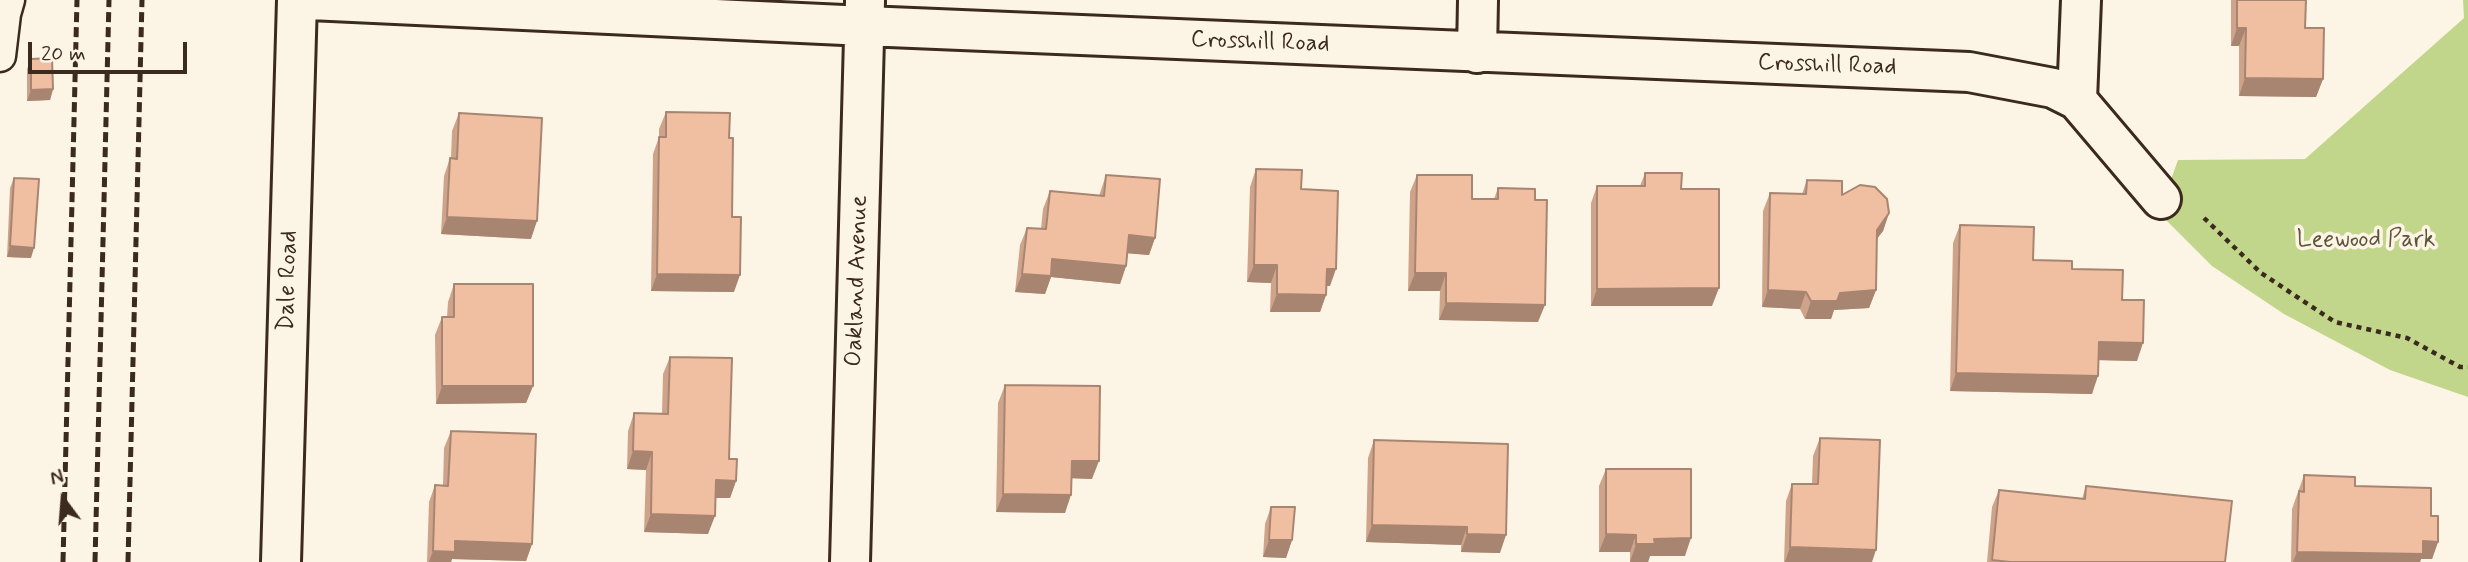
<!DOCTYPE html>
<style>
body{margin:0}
#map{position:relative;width:2468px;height:562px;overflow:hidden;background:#fcf5e5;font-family:Mynerve,sans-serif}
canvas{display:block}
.north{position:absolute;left:28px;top:464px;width:70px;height:70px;-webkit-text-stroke:5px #fcf5e5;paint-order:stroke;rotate:344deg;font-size:19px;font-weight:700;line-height:28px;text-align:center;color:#3b2a1e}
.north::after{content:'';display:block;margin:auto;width:24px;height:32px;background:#3b2a1e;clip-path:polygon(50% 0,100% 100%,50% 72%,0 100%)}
.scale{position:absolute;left:28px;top:42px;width:159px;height:32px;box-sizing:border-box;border:4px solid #3b2a1e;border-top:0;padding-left:9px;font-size:21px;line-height:24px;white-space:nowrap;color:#3b2a1e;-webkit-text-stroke:5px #fcf5e5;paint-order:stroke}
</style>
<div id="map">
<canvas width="2468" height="562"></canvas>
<div class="north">N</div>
<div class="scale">20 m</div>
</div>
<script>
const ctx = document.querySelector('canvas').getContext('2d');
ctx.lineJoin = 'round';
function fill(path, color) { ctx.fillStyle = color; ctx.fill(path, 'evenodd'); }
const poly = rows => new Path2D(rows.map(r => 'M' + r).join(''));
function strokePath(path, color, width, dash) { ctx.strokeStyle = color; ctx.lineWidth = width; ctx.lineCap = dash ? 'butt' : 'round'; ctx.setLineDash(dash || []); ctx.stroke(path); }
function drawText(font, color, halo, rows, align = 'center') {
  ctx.font = font + ' Mynerve,sans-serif'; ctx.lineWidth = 7; ctx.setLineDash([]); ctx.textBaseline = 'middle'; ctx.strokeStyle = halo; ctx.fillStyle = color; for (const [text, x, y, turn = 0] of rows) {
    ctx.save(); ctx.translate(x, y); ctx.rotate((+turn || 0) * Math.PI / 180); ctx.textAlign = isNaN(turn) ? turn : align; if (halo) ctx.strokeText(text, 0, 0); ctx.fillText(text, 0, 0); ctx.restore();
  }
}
fill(poly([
 [2463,0,2468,0,2468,397,2390,370,2284,314,2212,266,2159,213,2178,160,2305,159,2464,18]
]), '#c2d68b');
const service = poly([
 [0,56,5,14,9,0]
]);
const minor = poly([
 [310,0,865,26,1969,72,2053,88,2077,100,2161,199],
 [1477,53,1478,0],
 [2077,100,2081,0],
 [281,562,297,0],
 [850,562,865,1]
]);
strokePath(service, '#3b2a1e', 35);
strokePath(minor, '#3b2a1e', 44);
strokePath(poly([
 [2204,218,2261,273,2335,322,2407,338,2460,367,2468,367]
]), '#3b2a1e', 4.5, [5, 5]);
strokePath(service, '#fcf5e5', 30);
strokePath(minor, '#fcf5e5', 38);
strokePath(poly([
 [63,562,77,0],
 [95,562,109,0],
 [128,562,142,0]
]), '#3b2a1e', 5, [10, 5]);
fill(poly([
 [2231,0,2306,0,2305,28,2323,79,2316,97,2239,96,2239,46,2231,46],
 [31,59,53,89,50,100,27,101,27,69],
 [666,112,729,138,734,292,651,291,653,154,659,137,659,129],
 [459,113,531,239,441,234,444,176,450,158,451,158,452,131],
 [1256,169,1301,189,1330,286,1326,286,1326,295,1320,312,1270,312,1271,283,1247,282,1250,187],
 [1645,173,1681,189,1712,306,1591,306,1591,203,1597,186,1640,186],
 [1106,175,1155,238,1149,255,1128,253,1126,266,1120,284,1051,277,1045,294,1015,292,1020,245,1027,228,1041,229,1043,209,1050,191,1099,196],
 [1417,175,1472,199,1494,199,1498,188,1535,200,1538,322,1439,320,1440,291,1408,291,1410,192],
 [14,178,31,258,7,257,10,188],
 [1807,180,1889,213,1883,231,1876,239,1876,290,1869,308,1834,310,1831,319,1805,319,1800,309,1762,307,1763,211,1770,193,1802,194],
 [1960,225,2033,260,2072,269,2122,300,2137,361,2099,360,2092,394,1950,391,1953,243],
 [454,284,533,386,526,403,436,404,435,335,442,317,447,317,448,302],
 [670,357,729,459,736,481,730,498,715,498,708,534,644,532,646,470,627,469,628,431,634,413,662,414,663,374],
 [1005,385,1092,479,1071,478,1065,513,996,512,998,403],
 [451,431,532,544,526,561,452,559,451,562,427,562,429,502,435,485,443,485,444,448],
 [1820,438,1872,562,1784,562,1786,501,1792,484,1812,484,1813,456],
 [1374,440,1500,553,1461,552,1461,545,1366,542,1368,458],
 [1606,469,1685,556,1650,556,1648,562,1630,562,1630,552,1599,552,1599,486],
 [2304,475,2431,516,2438,542,2432,559,2421,559,2420,562,2291,562,2292,509],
 [2086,486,2225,562,1987,562,1992,507,1999,490,2082,499],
 [1271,507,1292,540,1286,558,1263,557,1265,524]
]), '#cea38a');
fill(poly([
 [2237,28,2246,28,2239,46,2231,46],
 [2245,78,2323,79,2316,97,2239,96],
 [53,89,50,100,27,101,31,90],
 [1889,213,1883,231,1870,248,1877,230],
 [447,217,537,221,531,239,441,234],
 [1129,235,1155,238,1149,255,1123,253],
 [10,246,34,248,31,258,7,257],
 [1052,259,1126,266,1120,284,1051,277,1045,294,1015,292,1022,274],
 [1254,265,1277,265,1271,283,1247,282],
 [1327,269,1336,269,1330,286,1320,286],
 [1415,273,1446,273,1440,291,1408,291],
 [657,274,740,275,734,292,651,291],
 [1719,288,1712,306,1591,306,1597,289],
 [1768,290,1806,292,1800,309,1762,307],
 [1876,290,1869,308,1834,310,1831,319,1805,319,1811,301,1840,293],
 [1277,294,1326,295,1320,312,1270,312],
 [1446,303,1545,305,1538,322,1439,320],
 [2099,342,2143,343,2137,361,2093,360],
 [1956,373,2098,376,2092,394,1950,391],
 [442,386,533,386,526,403,436,404],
 [633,451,652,452,646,470,627,469],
 [1072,461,1099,461,1092,479,1065,478],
 [716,480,736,481,730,498,709,498],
 [1003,494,1071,495,1065,513,996,512],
 [651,514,715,516,708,534,644,532],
 [1372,525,1467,527,1461,545,1366,542],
 [1467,534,1506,535,1500,553,1461,552],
 [1606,534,1636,535,1630,552,1599,552],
 [1691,538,1685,556,1650,556,1648,562,1630,562,1636,544,1654,539],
 [1269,540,1292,540,1286,558,1263,557],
 [455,541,532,544,526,561,452,559,451,562,429,562,433,551],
 [2423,541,2438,542,2432,559,2421,559,2420,562,2293,562,2297,552],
 [1790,547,1876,550,1872,562,1785,562]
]), '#a88571');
const building = poly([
 [2237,0,2306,0,2305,28,2324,28,2323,79,2245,78,2246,28,2237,28,2237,0],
 [52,58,53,89,31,90,31,59,52,58],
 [666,112,730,113,729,138,733,138,732,217,741,217,740,275,657,274,659,137,666,137,666,112],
 [459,113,542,118,537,221,447,217,450,158,457,159,459,113],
 [1256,169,1302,170,1301,189,1338,191,1336,269,1327,269,1326,295,1277,294,1277,265,1254,265,1256,169],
 [1645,173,1682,173,1681,189,1719,189,1719,288,1597,289,1597,186,1645,186,1645,173],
 [1106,175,1160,179,1155,238,1129,235,1126,266,1052,259,1051,276,1022,274,1027,228,1046,229,1050,191,1104,196,1106,175],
 [1417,175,1472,175,1472,199,1498,199,1498,188,1535,189,1535,200,1547,200,1545,305,1446,303,1446,273,1415,273,1417,175],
 [14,178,39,179,34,248,10,246,14,178],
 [1807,180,1842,181,1842,195,1860,185,1875,187,1887,199,1889,213,1877,230,1876,290,1840,293,1837,301,1811,301,1806,292,1768,290,1770,193,1806,194,1807,180],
 [1960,225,2034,227,2033,260,2072,261,2072,269,2123,270,2122,300,2144,300,2143,343,2099,342,2098,376,1956,373,1960,225],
 [454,284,533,284,533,386,442,386,442,317,454,317,454,284],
 [670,357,732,358,729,459,737,459,736,481,716,480,715,516,651,514,652,452,633,451,634,413,668,414,670,357],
 [1005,385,1100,386,1099,461,1072,461,1071,495,1003,494,1005,385],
 [451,431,536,434,532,544,455,541,455,552,433,551,435,485,448,486,451,431],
 [1820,438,1880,440,1876,550,1790,547,1792,484,1818,484,1820,438],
 [1374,440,1508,444,1506,535,1467,534,1467,527,1372,525,1374,440],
 [1606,469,1691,469,1691,538,1654,539,1655,544,1636,544,1636,535,1606,534,1606,469],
 [2304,475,2355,477,2355,486,2431,488,2431,516,2438,516,2438,542,2423,541,2423,554,2297,552,2299,491,2304,492,2304,475],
 [2086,486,2232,501,2225,562,2010,562,1992,560,1999,490,2085,499,2086,486],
 [1271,507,1295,507,1292,540,1269,540,1271,507]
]);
fill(building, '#f0bea1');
strokePath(building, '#a88571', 2);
drawText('24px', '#3b2a1e', '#fcf5e5', [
 ["Crosshill Road",1260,43,2],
 ["Crosshill Road",1827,66,2],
 ["Dale Road",289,281,-88],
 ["Oakland Avenue",858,281,-88]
]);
drawText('24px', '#5d5539', '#fcf5e5', [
 ["Leewood Park",2366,241]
]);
</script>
